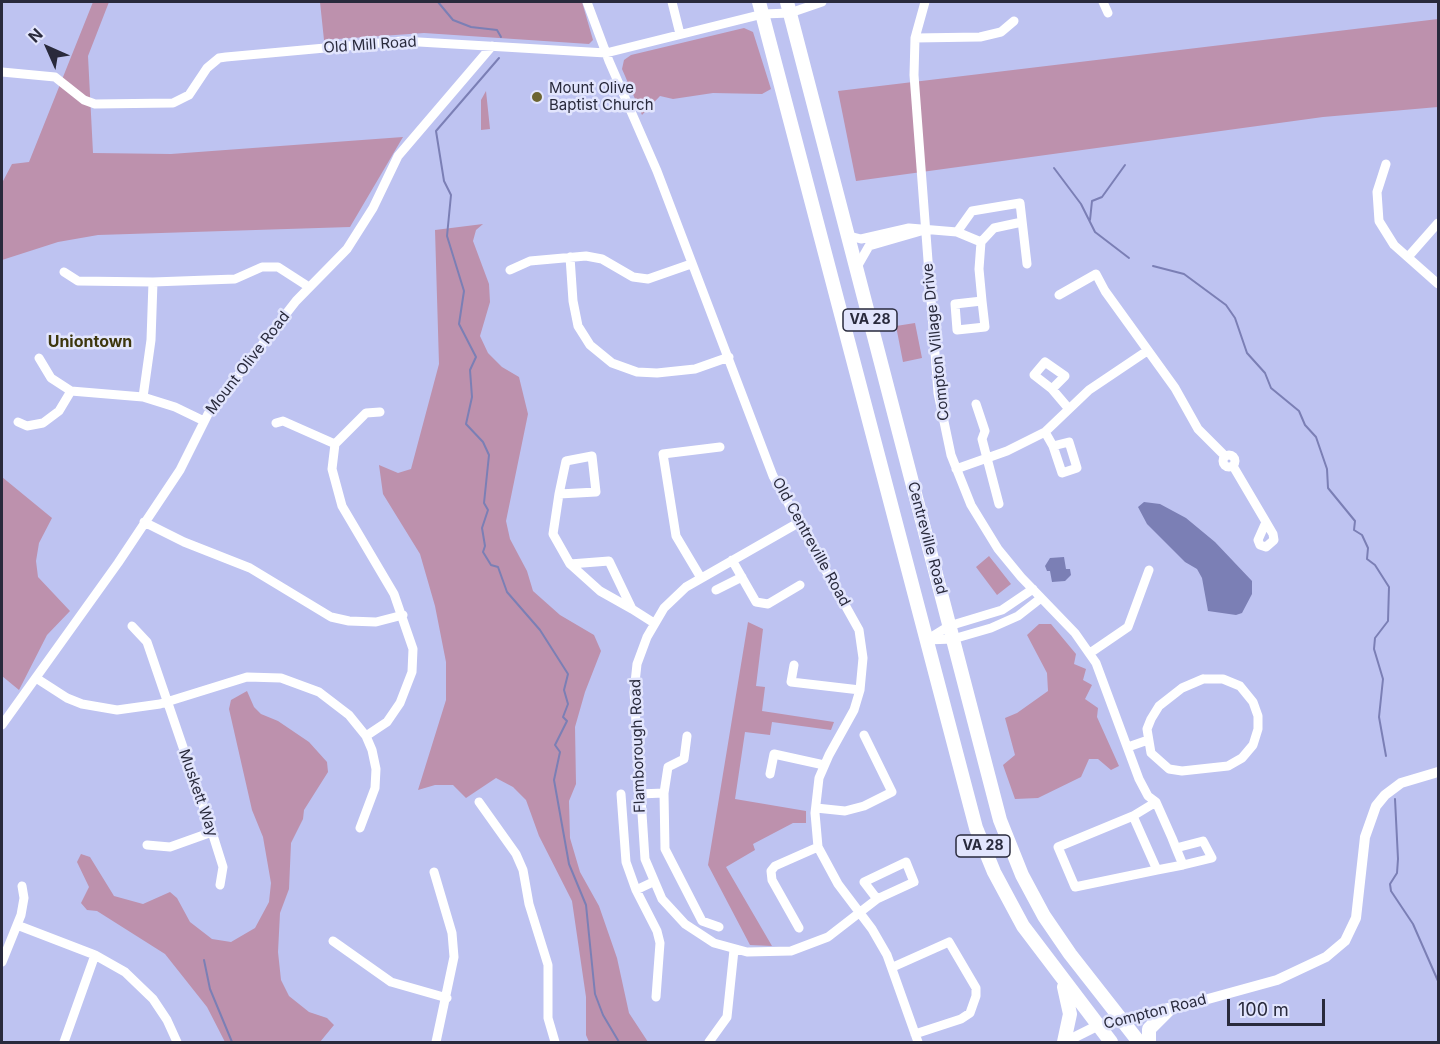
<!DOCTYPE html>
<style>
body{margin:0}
#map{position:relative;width:1440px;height:1044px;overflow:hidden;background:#bec3f1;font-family:Inter,sans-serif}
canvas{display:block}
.frame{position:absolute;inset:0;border:3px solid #292a3c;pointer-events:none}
.north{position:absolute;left:18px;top:18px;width:60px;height:60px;-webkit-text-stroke:4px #e2e5fd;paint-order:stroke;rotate:315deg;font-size:16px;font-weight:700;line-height:24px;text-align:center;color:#292a3c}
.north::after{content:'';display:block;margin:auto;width:21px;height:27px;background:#292a3c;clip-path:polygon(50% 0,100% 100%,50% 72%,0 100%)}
.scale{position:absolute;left:1227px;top:999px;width:98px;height:27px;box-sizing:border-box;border:3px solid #292a3c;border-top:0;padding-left:8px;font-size:18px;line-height:21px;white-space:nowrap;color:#292a3c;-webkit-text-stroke:4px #e2e5fd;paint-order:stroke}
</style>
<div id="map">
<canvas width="1440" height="1044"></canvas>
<div class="frame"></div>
<div class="north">N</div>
<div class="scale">100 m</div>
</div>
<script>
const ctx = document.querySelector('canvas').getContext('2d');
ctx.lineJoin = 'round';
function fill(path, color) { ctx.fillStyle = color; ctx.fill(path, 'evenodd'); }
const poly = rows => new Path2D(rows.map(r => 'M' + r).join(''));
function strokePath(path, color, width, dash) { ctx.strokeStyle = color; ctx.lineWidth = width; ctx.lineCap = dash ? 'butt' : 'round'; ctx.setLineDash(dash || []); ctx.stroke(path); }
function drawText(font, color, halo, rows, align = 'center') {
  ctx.font = font + ' Inter,sans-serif'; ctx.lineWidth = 5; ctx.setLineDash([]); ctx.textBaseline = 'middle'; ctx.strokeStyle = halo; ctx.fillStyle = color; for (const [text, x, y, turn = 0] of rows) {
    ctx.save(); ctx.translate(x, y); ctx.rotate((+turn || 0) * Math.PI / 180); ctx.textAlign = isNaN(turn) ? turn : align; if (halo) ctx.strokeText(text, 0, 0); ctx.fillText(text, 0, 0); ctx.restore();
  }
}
fill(poly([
 [93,2,109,2,88,56,93,153,171,154,403,137,350,227,98,235,58,242,2,260,2,183,12,164,29,162],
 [320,2,582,2,593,40,589,44,424,33,324,40],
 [1438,19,1438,107,1323,117,856,181,838,91],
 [744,28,753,32,771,89,762,94,713,93,673,99,660,96,642,115,622,69,624,60,631,55],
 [486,91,490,129,481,130,481,100],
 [483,224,476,230,473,241,489,284,490,302,480,336,488,353,502,367,519,377,528,414,506,521,510,539,527,571,533,591,560,615,594,635,601,651,585,692,575,727,576,784,569,801,570,838,580,872,599,906,617,958,629,1013,648,1042,589,1042,586,1035,586,997,572,901,539,836,526,800,513,787,496,778,466,798,453,785,435,785,418,790,446,700,446,662,435,606,420,554,383,494,379,465,398,473,411,469,439,364,435,230],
 [915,323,922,358,903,362,896,326],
 [2,477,52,518,39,543,36,561,38,577,70,611,47,635,19,690,2,676],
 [989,556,1011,584,997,595,976,567],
 [748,622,763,629,756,686,765,687,762,711,834,722,831,730,772,722,770,735,745,732,735,799,806,811,806,823,793,823,753,844,755,850,726,867,772,946,750,945,708,865],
 [1039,624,1051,624,1076,654,1074,664,1086,669,1083,680,1092,685,1085,699,1098,708,1097,717,1119,766,1111,770,1098,759,1089,759,1081,777,1038,798,1015,799,1003,765,1015,755,1005,718,1017,713,1048,691,1047,673,1027,635],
 [247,691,254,707,261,714,278,721,309,742,327,762,328,772,304,810,303,819,291,843,289,889,280,913,278,952,281,980,289,996,309,1012,327,1018,334,1025,320,1042,225,1042,207,1007,165,954,97,911,87,910,81,903,89,887,77,862,81,854,90,857,114,896,143,904,170,892,177,898,190,922,212,939,231,942,255,928,269,902,271,883,263,837,252,810,229,709,231,700]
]), '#bd91ad');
fill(poly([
 [1144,502,1160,504,1186,518,1215,542,1252,581,1252,594,1242,613,1236,615,1208,611,1202,578,1197,569,1185,562,1147,524,1138,507],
 [1064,557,1066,569,1070,569,1071,575,1065,581,1052,582,1050,571,1047,571,1045,566,1050,558]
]), '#7b7fb5');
strokePath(poly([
 [438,2,453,20,471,27,497,30,501,37],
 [499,58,436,131,444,181,451,195,447,236,464,291,459,324,476,357,470,370,472,397,466,424,483,442,489,455,484,503,488,510,482,528,485,546,483,552,491,565,498,567,507,592,540,630,568,674,564,690,568,704,563,717,567,721,555,745,560,752,554,780,569,864,586,905,595,994,603,1015,619,1042],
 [1054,168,1081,204,1095,232,1129,258],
 [1090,220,1092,201,1102,197,1125,165],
 [1153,266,1184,274,1226,305,1235,318,1247,353,1265,373,1271,388,1299,411,1305,425,1316,437,1327,469,1328,488,1355,521,1354,530,1362,535,1368,548,1367,559,1375,565,1389,587,1388,621,1375,638,1374,649,1383,679,1379,717,1386,756],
 [1395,799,1398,859,1397,873,1390,884,1391,891,1413,924,1438,981],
 [204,960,210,989,232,1042]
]), '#7b7fb5', 2);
strokePath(poly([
 [587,2,609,61,657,171,773,476,859,630,863,658,860,690,854,710,829,755,819,778,815,813,818,847,838,884,872,929,887,955,918,1042],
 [672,2,680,34],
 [925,2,915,38,914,75,938,393,951,455,971,505,998,549,1021,577,1075,633,1096,663,1139,779,1148,796,1156,802,1172,838,1176,848,1183,865,1212,858,1203,841,1176,848],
 [1103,2,1108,13],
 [915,38,980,37,1001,32,1014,21],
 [2,72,55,77,84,100,95,104,173,103,189,95,207,68,219,58,226,57,402,41,606,53,763,14,790,13,822,2],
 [1386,164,1377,192,1379,221,1394,245,1438,284],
 [957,232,981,242,979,269,982,301],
 [849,236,861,239,909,228,957,232,972,211,1020,203,1027,264],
 [981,242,994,228,1022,222],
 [570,257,573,301,578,326,590,345,612,363,637,372,657,373,695,369,729,357],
 [1408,257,1438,223],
 [857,267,869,246,921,231],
 [510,270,530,261,586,256,602,259,633,277,648,279,691,264],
 [64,272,78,281,153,282,235,279,262,267,278,267,309,287],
 [1059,295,1096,274,1105,291,1175,388,1198,429,1225,456],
 [982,301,985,327,957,330,955,304,982,301],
 [39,358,51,378,71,391,143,397,175,407,204,421],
 [1052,389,1065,376,1045,362,1034,375,1052,389,1069,409],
 [143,397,151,340,153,282],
 [976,404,985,431,982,439,999,504],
 [18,422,27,426,43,423,59,411,71,391],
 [276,423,283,421,335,444],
 [1045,432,1053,446,1069,442,1077,468,1062,473,1053,446],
 '1223 461a6 6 0 1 1 12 0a6 6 0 1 1-12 0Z',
 [592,456,596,492,559,494,566,461,592,456],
 [1233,466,1266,522,1273,534,1274,540,1266,547,1260,545,1258,540,1266,522],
 [956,469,1007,451,1045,432,1089,390,1147,351],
 [559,494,553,534,570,564,600,591,632,609],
 [144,522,184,542,250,568,331,617,349,621,376,622,403,615],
 [798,523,686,587,664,608,647,637,637,664,634,692,645,859,662,899,685,924,714,943,747,952,791,951,828,937,877,899,914,882,906,862,864,882,877,899],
 [732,560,756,602,768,604,800,585],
 [570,564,609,561,632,609,654,623],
 [701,578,676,536,663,454,720,447],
 [716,590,742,577],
 [132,626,147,642,212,832,223,867,220,885],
 [928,639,949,626,1002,610,1033,589],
 [926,640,953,639,991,628,1018,616,1041,598],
 [1090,653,1128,627,1149,570],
 [794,665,791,682,860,690],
 [36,678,67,698,82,704,117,710,160,704,247,677,281,678,319,692,349,715,366,736,372,750,376,769,375,788,360,828],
 [1203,679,1223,679,1240,686,1253,702,1258,716,1258,729,1253,745,1242,758,1228,766,1182,771,1169,769,1151,753,1147,729,1151,719,1159,706,1182,688,1203,679],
 [2,725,118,563,180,470,208,414,296,301,347,249,373,208,398,156,492,46],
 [366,736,387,722,400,703,412,672,413,649,394,594,342,506,332,469,335,444,366,413,380,412],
 [1128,747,1148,740],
 [770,774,774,754,824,765],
 [664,793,665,849,702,921,719,927],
 [621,794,626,862,636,890,653,882],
 [639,794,664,793,668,767,684,759,687,736],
 [479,802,516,854,523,870,529,904,548,965,548,1018,555,1042],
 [1156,802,1133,816,1157,870,1183,865],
 [816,808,845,811,864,806,892,792,864,735],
 [1133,816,1058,847,1075,887,1157,870],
 [147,845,170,847,212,832],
 [434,872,452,933,454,957,436,1042],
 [636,890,657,931,660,943,656,997],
 [17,925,95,955,125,972,153,999,167,1020,177,1042],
 [799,928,772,880,771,871,775,866,818,847],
 [333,941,391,982,447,998],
 [2,962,21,915,24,898,22,886],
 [893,967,949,942,976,988,976,996,970,1013,961,1019,915,1034],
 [64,1042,95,955],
 [709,1042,727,1017,734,950]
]), '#fff', 9);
strokePath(poly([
 [1065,1042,1097,1026,1168,1010,1277,980,1326,957,1345,941,1356,918,1365,837,1376,806,1385,795,1401,783,1438,772]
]), '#fff', 10);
strokePath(poly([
 [759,2,976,828,994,872,1023,926,1111,1042],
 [787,2,1000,820,1022,875,1044,916,1070,954,1139,1042],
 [1064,987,1070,1014,1064,1042],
 [1149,1042,1149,1029,1168,1010]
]), '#fff', 14);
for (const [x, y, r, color] of [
 [537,97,6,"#6d6531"]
]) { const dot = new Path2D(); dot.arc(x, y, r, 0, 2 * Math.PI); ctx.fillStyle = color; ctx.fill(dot); strokePath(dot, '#e2e5fd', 2); }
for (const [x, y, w] of [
 [870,320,54],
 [983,846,54]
]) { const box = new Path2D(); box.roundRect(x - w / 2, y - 11, w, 22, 4.5); ctx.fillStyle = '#e2e5fd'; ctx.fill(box); strokePath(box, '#292a3c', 1.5); }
drawText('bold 14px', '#292a3c', null, [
 ["VA 28",870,320],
 ["VA 28",983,846]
]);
drawText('15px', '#292a3c', '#e2e5fd', [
 ["Old Mill Road",370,45,-4],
 ["Compton Village Drive",936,342,-96],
 ["Mount Olive Road",248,363,-52],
 ["Centreville Road",927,538,75],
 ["Old Centreville Road",811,542,61],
 ["Flamborough Road",638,746,-92],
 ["Muskett Way",198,793,71],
 ["Compton Road",1155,1012,-14]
]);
drawText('15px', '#292a3c', '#e2e5fd', [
 ["Mount Olive",549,88],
 ["Baptist Church",549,105]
], 'left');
drawText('bold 16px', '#3e370d', '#e2e5fd', [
 ["Uniontown",90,342]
]);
</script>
